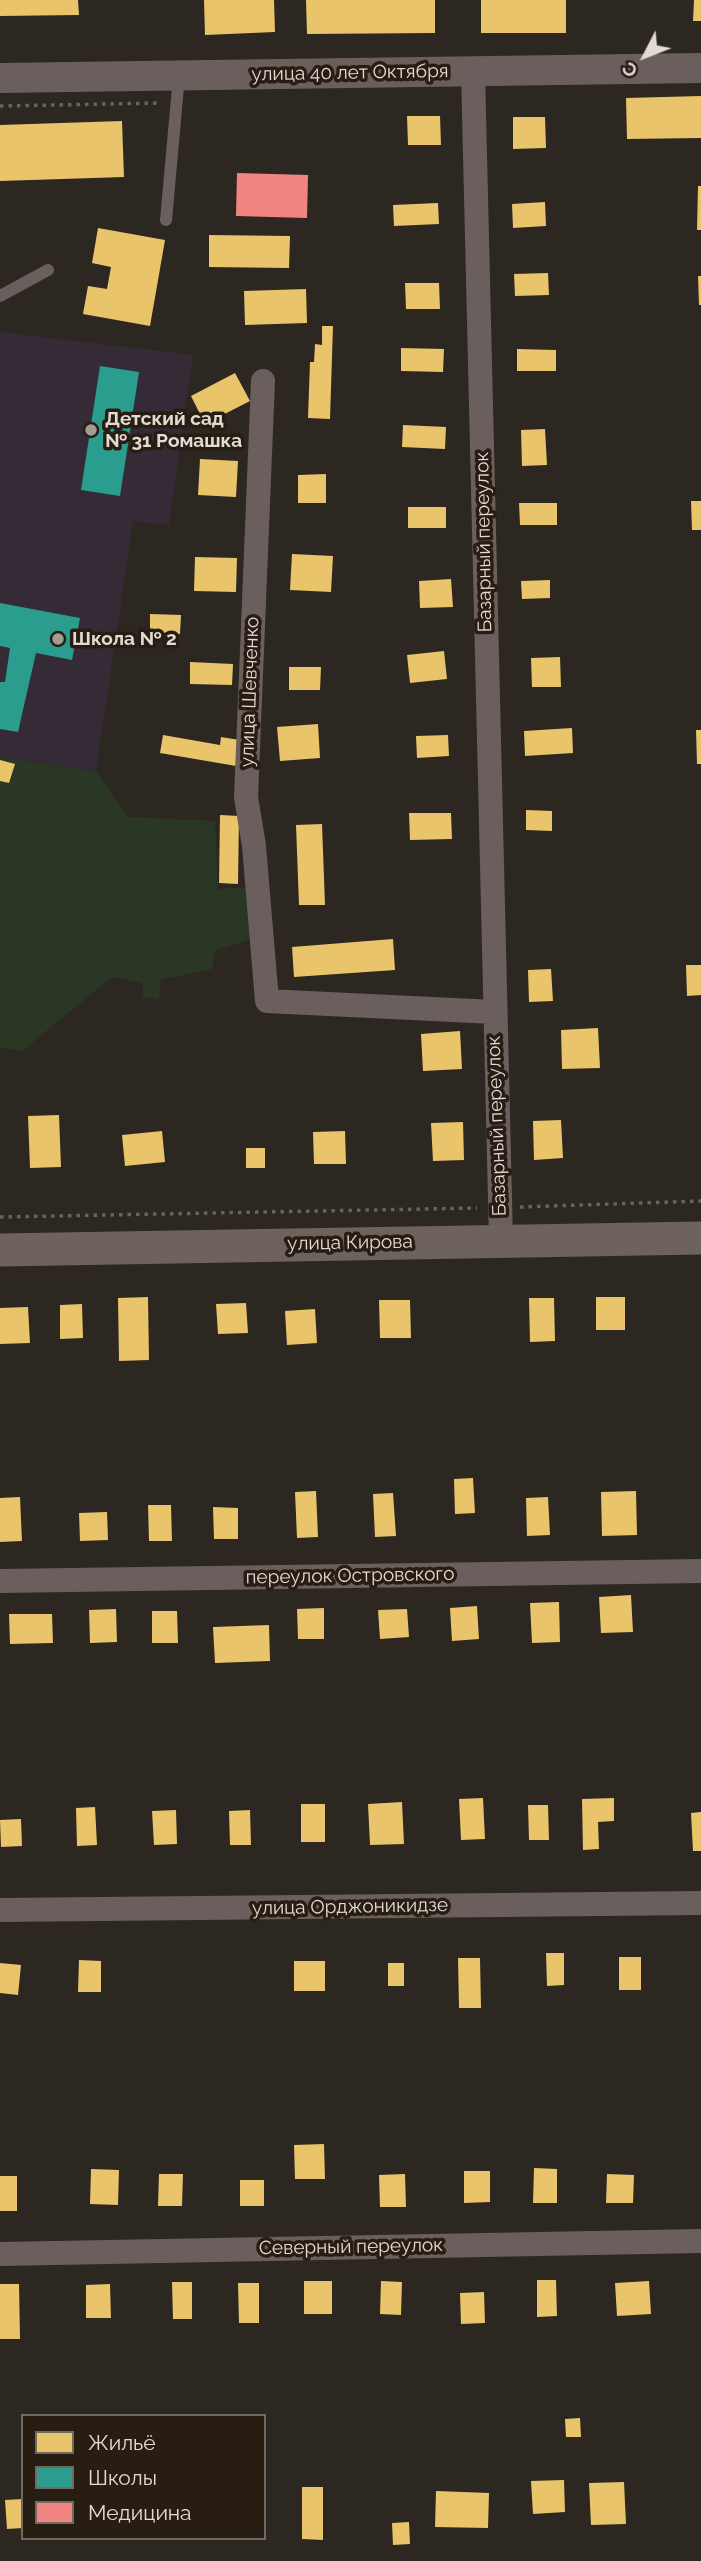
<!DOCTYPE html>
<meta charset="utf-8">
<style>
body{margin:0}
#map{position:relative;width:701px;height:2561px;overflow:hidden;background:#2d2721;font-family:Raleway,sans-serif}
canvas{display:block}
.legend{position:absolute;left:21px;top:2414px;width:245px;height:126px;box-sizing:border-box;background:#281d13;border:2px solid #726960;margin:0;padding:9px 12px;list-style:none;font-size:21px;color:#e2dad3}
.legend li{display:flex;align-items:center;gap:14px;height:35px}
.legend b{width:35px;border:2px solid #726960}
.north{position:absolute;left:610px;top:21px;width:70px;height:70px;-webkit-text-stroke:5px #281d13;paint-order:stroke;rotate:228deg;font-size:19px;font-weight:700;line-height:28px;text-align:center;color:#e2dad3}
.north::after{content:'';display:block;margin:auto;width:24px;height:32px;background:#e2dad3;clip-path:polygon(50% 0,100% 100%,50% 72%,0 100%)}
</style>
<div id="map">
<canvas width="701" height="2561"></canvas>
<ul class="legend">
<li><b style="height:19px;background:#e9c46a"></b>Жильё</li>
<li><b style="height:19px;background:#2a9d8f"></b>Школы</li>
<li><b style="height:19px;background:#f28482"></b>Медицина</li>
</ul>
<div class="north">С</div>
</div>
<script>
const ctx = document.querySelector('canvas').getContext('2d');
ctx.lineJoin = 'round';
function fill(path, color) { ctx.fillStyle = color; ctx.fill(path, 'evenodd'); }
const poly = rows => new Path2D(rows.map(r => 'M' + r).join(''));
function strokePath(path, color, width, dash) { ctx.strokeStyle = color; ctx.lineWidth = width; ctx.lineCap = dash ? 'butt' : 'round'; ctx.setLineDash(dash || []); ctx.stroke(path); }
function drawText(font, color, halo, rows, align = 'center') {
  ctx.font = font + ' Raleway,sans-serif'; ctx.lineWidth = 7; ctx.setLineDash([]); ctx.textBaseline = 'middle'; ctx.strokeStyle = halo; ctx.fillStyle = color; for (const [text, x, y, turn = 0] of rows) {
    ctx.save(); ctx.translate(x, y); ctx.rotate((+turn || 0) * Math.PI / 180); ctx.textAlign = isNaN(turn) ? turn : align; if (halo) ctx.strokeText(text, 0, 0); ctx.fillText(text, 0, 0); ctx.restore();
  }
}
fill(poly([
 [0,332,193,355,169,525,133,521,96,771,0,757]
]), '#352b37');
fill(poly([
 [0,757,96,771,128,817,215,821,218,889,251,887,252,939,215,950,212,969,161,980,159,1000,143,997,143,983,112,977,22,1051,0,1047]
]), '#2a3725');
fill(poly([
 [0,0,78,0,79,15,0,16],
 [204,0,274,0,275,32,205,35],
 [306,0,435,0,435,33,307,34],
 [481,0,566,0,566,33,481,33],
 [694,0,701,0,701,21,693,21],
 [701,96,701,138,627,139,626,98],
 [407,116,440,116,441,145,408,145],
 [513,117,545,117,546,148,513,149],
 [122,121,124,177,0,181,0,125],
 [698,186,701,186,701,230,697,230],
 [545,202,546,226,513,228,512,204],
 [438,203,439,224,394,226,393,205],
 [98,228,165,240,150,326,83,314,88,286,107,289,111,267,92,263],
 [209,235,290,236,289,268,209,267],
 [548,273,549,295,515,296,514,274],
 [698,276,701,276,701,305,699,305],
 [405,283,439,283,440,309,406,309],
 [306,289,307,323,245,325,244,291],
 [322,326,333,326,330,419,308,418,310,362,314,362,315,344,322,345],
 [401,348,444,349,443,372,401,371],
 [517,349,556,350,556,371,517,371],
 [235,373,250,401,205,424,191,396],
 [403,425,446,427,445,449,402,447],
 [545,429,547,465,522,466,521,430],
 [200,459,238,461,236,497,198,495],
 [326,474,326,503,298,503,298,475],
 [691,501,701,501,701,530,692,530],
 [519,503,557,503,557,525,520,525],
 [408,507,446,507,446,528,408,528],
 [292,554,333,556,331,592,290,590],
 [195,557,237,558,236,592,194,591],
 [451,579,453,607,420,608,419,581],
 [550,580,550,598,522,599,521,581],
 [150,614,181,615,180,634,150,633],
 [444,651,447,679,410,683,407,655],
 [560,657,561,687,532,687,531,658],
 [190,662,233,664,232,685,190,684],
 [289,667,321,667,320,690,289,690],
 [318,724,320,758,280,761,277,727],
 [572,728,573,753,525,756,524,731],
 [696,730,701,730,701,764,697,764],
 [163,735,220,745,221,737,246,741,242,767,160,753],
 [448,735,449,756,417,758,416,736],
 [0,760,15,764,9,783,0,781],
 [526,810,552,811,552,831,526,830],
 [409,813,451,813,452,839,410,840],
 [220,815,239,816,238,884,219,883],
 [322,824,325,905,299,905,296,825],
 [393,939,395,970,294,977,292,947],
 [686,965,701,965,701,995,687,996],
 [551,969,553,1001,529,1002,528,970],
 [598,1028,600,1068,562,1069,561,1030],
 [460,1031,462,1069,423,1071,421,1034],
 [59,1115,61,1167,30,1168,28,1116],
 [561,1120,563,1158,534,1160,533,1121],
 [463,1122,464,1160,433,1161,431,1123],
 [162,1131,165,1162,125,1166,122,1135],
 [345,1131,346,1164,314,1164,313,1132],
 [246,1148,265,1148,265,1168,246,1168],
 [148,1297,149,1360,119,1361,118,1298],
 [596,1297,625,1297,625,1330,596,1330],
 [529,1298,554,1298,555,1341,530,1342],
 [379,1300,410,1300,411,1338,380,1338],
 [246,1303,248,1333,218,1334,216,1304],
 [82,1304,83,1338,60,1339,60,1305],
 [28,1307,30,1343,0,1344,0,1308],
 [315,1309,317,1343,287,1345,285,1311],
 [473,1478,475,1513,455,1514,454,1479],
 [316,1491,318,1537,297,1538,295,1492],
 [636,1491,637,1535,602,1536,601,1492],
 [393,1493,396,1536,375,1537,373,1494],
 [20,1497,22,1541,0,1542,0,1498],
 [548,1497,550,1535,527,1536,526,1498],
 [148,1505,171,1505,172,1541,149,1541],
 [213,1507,238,1508,238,1539,214,1539],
 [107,1512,108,1540,80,1541,79,1513],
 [631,1595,633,1632,601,1633,599,1597],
 [559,1602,560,1642,532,1643,530,1603],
 [477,1606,479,1639,452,1641,450,1608],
 [324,1608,324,1639,298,1639,297,1609],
 [116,1609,117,1642,90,1643,89,1610],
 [407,1609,409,1637,380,1639,378,1610],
 [152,1611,177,1611,178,1643,152,1643],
 [9,1614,52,1614,53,1643,10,1644],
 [269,1625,270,1661,215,1663,213,1627],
 [483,1798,485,1839,461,1840,459,1799],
 [614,1798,614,1821,598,1822,599,1849,583,1850,582,1799],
 [402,1802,404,1844,370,1845,368,1804],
 [301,1804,325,1804,325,1842,301,1842],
 [528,1805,548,1805,549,1840,529,1840],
 [95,1807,97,1845,77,1846,76,1808],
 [176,1810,177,1844,154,1845,152,1811],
 [250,1810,251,1845,230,1845,229,1811],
 [701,1812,701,1851,693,1851,691,1813],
 [21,1819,22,1846,1,1847,0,1820],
 [546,1953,564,1953,564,1985,547,1986],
 [619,1957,641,1957,641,1990,619,1990],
 [458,1958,480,1958,481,2008,459,2008],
 [79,1960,101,1961,101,1992,78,1992],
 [294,1961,325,1961,325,1991,294,1991],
 [0,1963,21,1965,18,1995,0,1993],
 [388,1963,404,1963,404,1986,388,1986],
 [324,2144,325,2179,295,2179,294,2145],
 [534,2168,557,2169,557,2203,533,2203],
 [91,2169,119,2170,118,2205,90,2204],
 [464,2171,490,2171,490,2202,464,2203],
 [159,2174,183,2174,182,2206,158,2206],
 [405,2174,406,2207,380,2207,379,2175],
 [607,2174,634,2175,633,2203,606,2203],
 [0,2176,17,2176,17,2211,0,2211],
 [240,2180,264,2180,264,2206,240,2206],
 [537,2280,556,2280,557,2316,537,2317],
 [304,2281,332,2281,332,2314,304,2314],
 [381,2281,402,2282,401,2315,380,2314],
 [649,2281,651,2314,617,2316,615,2283],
 [172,2282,192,2282,192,2319,173,2319],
 [238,2283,259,2283,259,2323,239,2323],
 [0,2284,19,2284,20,2339,0,2339],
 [110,2284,111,2318,86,2318,86,2285],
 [484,2292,485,2323,461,2324,460,2293],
 [580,2418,581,2437,566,2437,565,2419],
 [564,2480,565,2512,533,2514,531,2481],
 [624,2482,626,2524,591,2525,589,2483],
 [302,2487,323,2487,323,2540,302,2539],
 [436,2491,489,2493,488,2528,435,2527],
 [23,2499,23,2528,7,2529,5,2500],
 [409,2522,410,2544,393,2545,392,2523]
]), '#e9c46a');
fill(poly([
 [100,366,139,372,120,496,81,490],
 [0,603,80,618,72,660,36,653,18,732,0,729,0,682,5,682,10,648,0,646]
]), '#2a9d8f');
fill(poly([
 [237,173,308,175,307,218,236,216]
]), '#f28482');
strokePath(poly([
 [0,106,160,103],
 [520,1207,701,1201],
 [0,1217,477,1208]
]), '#6a6260', 3.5, [3.5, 5]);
strokePath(poly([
 [166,220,179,76],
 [0,296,48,270]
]), '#6a5f5d', 12);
strokePath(poly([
 [473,71,501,1240],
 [263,381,246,797,254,846,267,1001,494,1012],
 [0,1581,701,1571],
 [0,1910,701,1903],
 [0,2254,701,2241]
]), '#6a5f5d', 24);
strokePath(poly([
 [0,78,701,68]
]), '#6a5f5d', 30);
strokePath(poly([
 [0,1250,701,1238]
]), '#6e625f', 33);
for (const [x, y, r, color] of [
 [91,430,7,"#a39b95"],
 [58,639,7,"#a39b95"]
]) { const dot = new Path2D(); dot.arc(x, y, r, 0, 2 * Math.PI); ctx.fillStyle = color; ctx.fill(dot); strokePath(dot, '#281d13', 2.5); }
drawText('19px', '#e2dad3', '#281d13', [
 ["улица 40 лет Октября",350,73,-1],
 ["Базарный переулок",484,542,-91],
 ["улица Шевченко",250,692,-88],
 ["Базарный переулок",497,1126,-92],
 ["улица Кирова",350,1243,-1],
 ["переулок Островского",350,1576,-1],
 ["улица Орджоникидзе",350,1907,-1],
 ["Северный переулок",351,2247,-1]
]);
drawText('bold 19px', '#e2dad3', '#281d13', [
 ["Детский сад",105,419],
 ["№ 31 Ромашка",105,441],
 ["Школа № 2",72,639]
], 'left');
</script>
